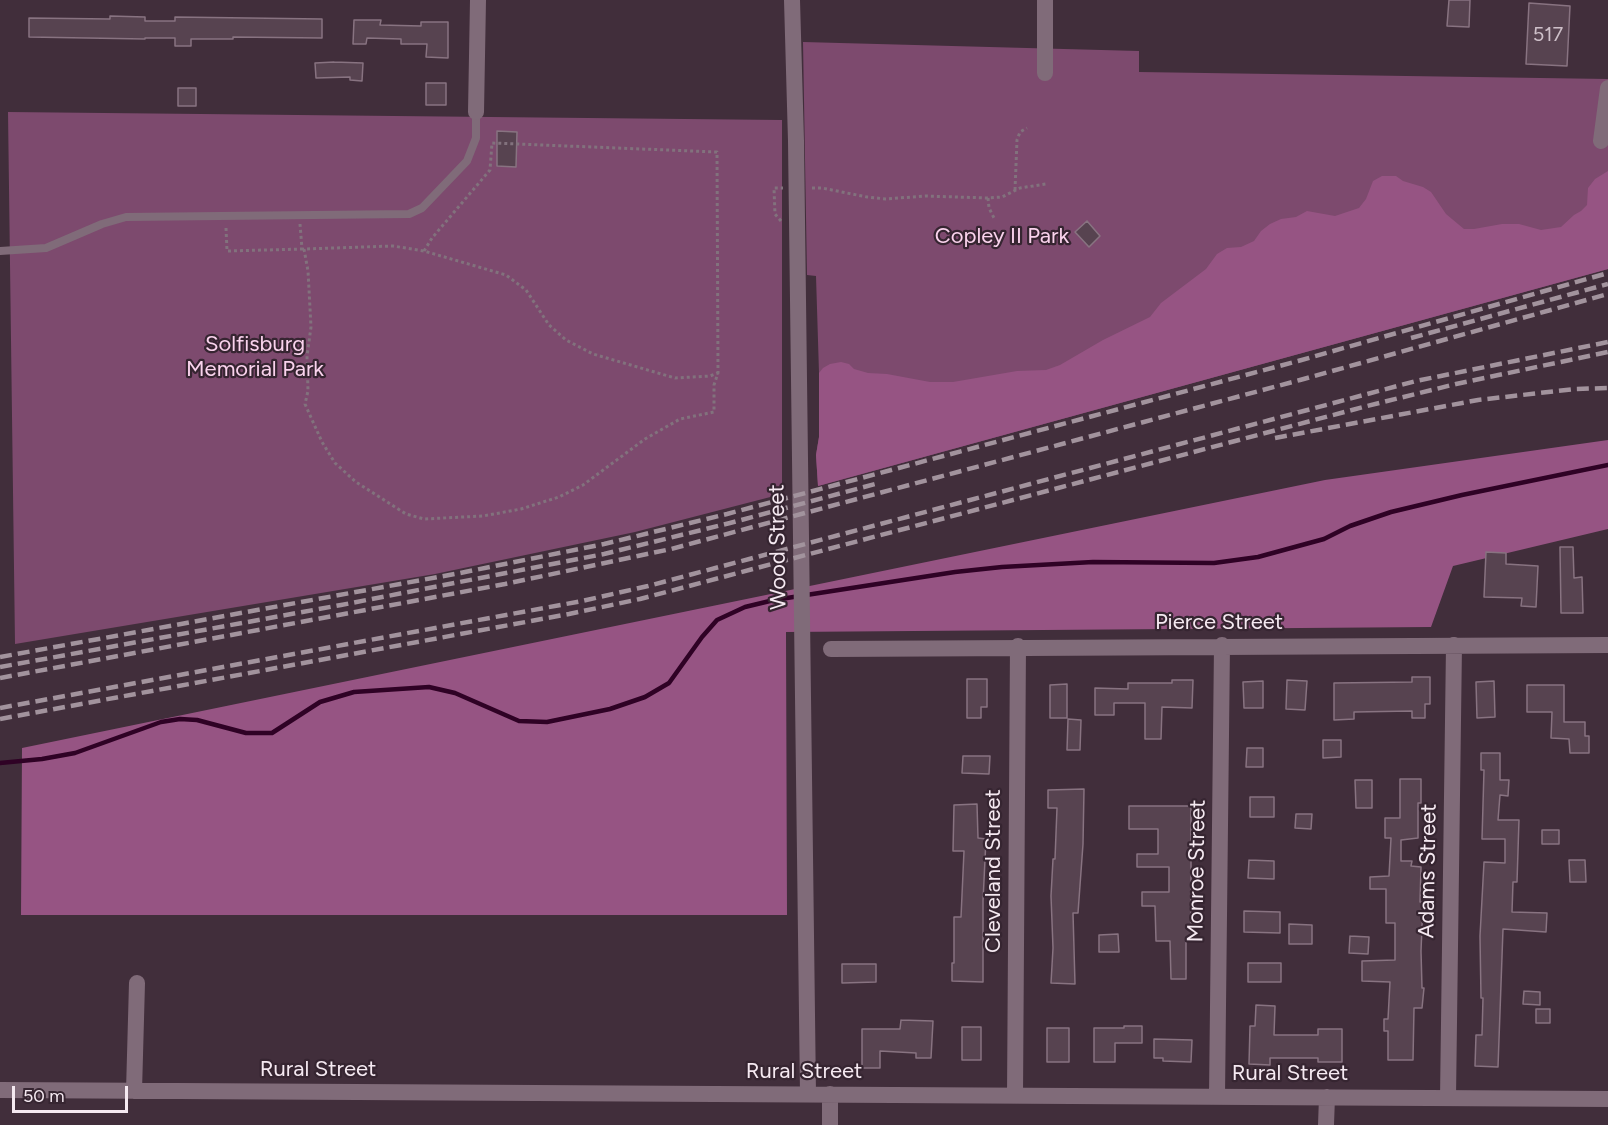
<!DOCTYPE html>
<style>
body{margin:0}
#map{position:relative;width:1608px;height:1125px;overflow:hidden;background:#412e3b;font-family:Figtree,sans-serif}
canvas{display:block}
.scale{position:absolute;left:12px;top:1086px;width:116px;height:27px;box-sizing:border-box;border:3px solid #f5e9f1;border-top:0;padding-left:8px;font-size:18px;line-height:21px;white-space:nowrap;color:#f5e9f1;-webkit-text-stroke:4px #362531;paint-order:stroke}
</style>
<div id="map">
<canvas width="1608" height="1125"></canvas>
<div class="scale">50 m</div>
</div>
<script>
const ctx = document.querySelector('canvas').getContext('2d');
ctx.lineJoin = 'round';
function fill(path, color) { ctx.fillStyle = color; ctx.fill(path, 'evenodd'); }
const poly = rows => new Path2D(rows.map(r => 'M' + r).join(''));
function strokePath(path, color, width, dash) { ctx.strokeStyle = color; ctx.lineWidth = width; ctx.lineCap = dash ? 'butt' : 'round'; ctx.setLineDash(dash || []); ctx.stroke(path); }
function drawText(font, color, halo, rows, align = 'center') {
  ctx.font = font + ' Figtree,sans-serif'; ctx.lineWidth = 4.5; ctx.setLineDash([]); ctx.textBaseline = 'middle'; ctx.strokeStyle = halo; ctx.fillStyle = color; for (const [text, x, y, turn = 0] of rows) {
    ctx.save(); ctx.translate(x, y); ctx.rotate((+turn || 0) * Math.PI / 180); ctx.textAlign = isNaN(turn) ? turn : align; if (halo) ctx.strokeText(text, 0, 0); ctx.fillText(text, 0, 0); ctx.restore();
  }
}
fill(poly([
 [803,42,1139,51,1139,72,1608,79,1608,269,818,486,816,455,819,437,819,373,816,276,807,275],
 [8,112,782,120,782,494,635,532,435,574,15,644]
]), '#7d4a6e');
fill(poly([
 [1608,171,1608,269,818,486,816,455,819,437,819,373,823,368,830,364,841,362,849,364,854,369,868,373,887,374,930,382,953,382,1017,371,1046,370,1060,365,1103,340,1150,317,1161,303,1206,269,1217,254,1227,248,1241,247,1254,241,1261,231,1270,224,1281,219,1296,217,1307,211,1335,216,1359,208,1366,199,1373,181,1382,176,1396,176,1403,181,1423,187,1431,192,1446,214,1464,229,1474,229,1502,224,1519,224,1541,230,1561,227,1574,215,1581,211,1587,205,1588,188,1595,179],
 [1608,440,1608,529,1453,566,1431,627,786,632,787,915,21,915,22,748,1325,480]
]), '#965483');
strokePath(poly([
 [0,763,42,759,75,753,161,722,180,719,197,720,246,733,272,733,320,702,354,692,429,687,455,693,519,721,547,722,610,709,645,697,669,683,702,637,717,620,745,607,774,600,955,572,1002,567,1093,562,1214,563,1258,557,1324,539,1350,526,1391,512,1462,495,1608,465]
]), '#2f0225', 4.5);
const building = poly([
 [1449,0,1470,0,1469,27,1447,26,1449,0],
 [1529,3,1570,6,1567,66,1526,64,1529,3],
 [110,16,145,17,145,21,175,21,175,17,322,19,322,38,233,37,233,39,191,39,191,46,175,46,175,38,145,38,145,39,29,37,29,18,110,19,110,16],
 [354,20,381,20,380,25,421,26,421,22,448,22,448,58,426,57,427,44,401,44,401,39,367,38,366,44,353,44,354,20],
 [334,62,363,63,362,81,350,80,350,77,316,78,315,63,334,62],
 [426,83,446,83,446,105,426,105,426,83],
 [178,88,196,88,196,106,178,106,178,88],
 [497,131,517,132,516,167,497,166,497,131],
 [1087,221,1100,236,1089,247,1075,232,1087,221],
 [1560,547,1573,547,1574,578,1582,577,1583,613,1561,613,1560,547],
 [1486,552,1506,553,1506,564,1538,566,1536,607,1521,606,1522,598,1484,597,1486,552],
 [1412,677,1430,677,1430,704,1425,704,1425,718,1412,718,1412,711,1354,712,1354,719,1334,720,1334,683,1412,682,1412,677],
 [967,679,987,679,987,707,981,707,981,718,967,718,967,679],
 [1172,680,1193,680,1192,708,1162,707,1161,739,1145,739,1145,703,1114,703,1114,715,1095,715,1095,688,1128,689,1128,683,1172,683,1172,680],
 [1287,680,1307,681,1305,710,1286,709,1287,680],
 [1263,681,1263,708,1244,708,1243,682,1263,681],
 [1494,681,1495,717,1477,718,1476,682,1494,681],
 [1067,684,1067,718,1050,718,1050,685,1067,684],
 [1527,685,1564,685,1564,722,1585,722,1585,736,1589,736,1589,753,1570,753,1569,739,1551,738,1552,712,1527,712,1527,685],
 [1068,719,1081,720,1080,750,1067,750,1068,719],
 [1323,740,1341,740,1341,757,1323,758,1323,740],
 [1247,748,1263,748,1263,767,1246,767,1247,748],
 [1481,753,1500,753,1500,780,1509,780,1508,796,1500,795,1498,820,1519,820,1517,882,1513,882,1512,912,1547,913,1546,932,1503,929,1498,1067,1475,1066,1476,1035,1482,1035,1483,998,1481,998,1480,936,1484,862,1505,863,1505,839,1482,839,1484,770,1481,770,1481,753],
 [963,756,990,756,989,774,962,773,963,756],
 [1400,779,1421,779,1421,803,1418,803,1418,838,1401,840,1401,861,1412,861,1411,866,1421,867,1420,902,1423,902,1421,951,1422,988,1424,988,1422,1008,1414,1008,1413,1060,1388,1060,1388,1031,1384,1031,1384,1019,1388,1019,1390,982,1362,981,1362,961,1395,960,1395,923,1386,923,1386,889,1370,889,1370,877,1389,876,1391,838,1385,838,1385,818,1400,818,1400,779],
 [1355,780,1372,780,1372,808,1356,808,1355,780],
 [1084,789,1083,844,1078,913,1073,913,1075,984,1051,983,1053,948,1051,896,1053,859,1055,859,1057,808,1048,808,1048,790,1084,789],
 [1250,797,1274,797,1274,817,1250,817,1250,797],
 [977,804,978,838,986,839,983,901,983,982,952,981,952,963,954,963,954,917,961,917,964,851,953,851,954,805,977,804],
 [1129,806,1191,806,1191,923,1194,922,1194,940,1186,941,1186,979,1171,979,1170,941,1156,941,1155,906,1142,906,1142,892,1169,892,1169,867,1137,867,1137,854,1158,854,1158,829,1129,829,1129,806],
 [1296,814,1312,814,1311,829,1295,828,1296,814],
 [1542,830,1559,830,1559,844,1542,844,1542,830],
 [1249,860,1274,861,1274,879,1248,878,1249,860],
 [1569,860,1585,860,1586,882,1570,882,1569,860],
 [1244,911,1280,912,1280,933,1244,932,1244,911],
 [1289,924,1312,925,1312,944,1289,944,1289,924],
 [1118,934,1119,952,1099,952,1099,935,1118,934],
 [1350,936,1369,937,1368,954,1349,953,1350,936],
 [1248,963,1281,963,1281,982,1248,982,1248,963],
 [842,964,876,964,876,982,842,983,842,964],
 [1524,991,1540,992,1540,1005,1523,1004,1524,991],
 [1256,1005,1275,1006,1274,1035,1318,1035,1318,1029,1342,1029,1342,1062,1318,1062,1318,1058,1270,1058,1270,1065,1249,1064,1250,1026,1255,1026,1256,1005],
 [1536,1009,1550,1009,1550,1023,1536,1023,1536,1009],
 [901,1020,933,1021,931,1058,916,1058,916,1053,880,1051,880,1068,862,1068,862,1029,900,1029,901,1020],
 [1124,1026,1142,1026,1142,1043,1115,1043,1115,1062,1094,1062,1094,1028,1124,1028,1124,1026],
 [962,1027,981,1027,981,1060,962,1060,962,1027],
 [1047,1028,1069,1028,1069,1062,1047,1062,1047,1028],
 [1154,1039,1192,1040,1191,1062,1163,1061,1163,1058,1154,1058,1154,1039]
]);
fill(building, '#574350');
strokePath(building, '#887381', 1.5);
strokePath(poly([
 [812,188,822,188,867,197,886,199,925,196,988,198,1002,197,1020,188,1046,184],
 [1015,190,1017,140,1020,132,1027,128],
 [988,198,989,208,994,218],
 [781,221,775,214,774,188,783,188],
 [300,224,302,249],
 [226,228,227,251,304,249],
 [424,251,432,238,490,170,492,143,717,152,718,373,714,385,714,412,680,419,645,439,583,485,559,497,521,509,483,516,424,519,406,514,356,482,335,463,322,442,305,404,308,391,307,356,311,327,308,271,304,249,393,246,424,251,506,275,526,290,549,325,566,340,593,354,675,378,710,376,718,373]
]), '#82727d', 3, [3, 3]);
strokePath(poly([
 [0,251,46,248,102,224,126,217,409,214,422,208,467,161,476,138,476,112]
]), '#806b79', 8);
strokePath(poly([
 [792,0,796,141,808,1094],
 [1045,73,1045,0],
 [476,112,478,0],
 [1601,141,1608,88],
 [831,649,1608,645],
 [0,1090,1608,1099],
 [134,1091,137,983],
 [1015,1095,1018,646],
 [1217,1096,1222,645],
 [1448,1098,1454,645],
 [830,1125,830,1094],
 [1326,1125,1327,1097]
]), '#806b79', 16);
strokePath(poly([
 [1411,338,1608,284],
 [1275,438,1478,400,1575,389,1608,388],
 [0,657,460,573,604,544,727,514,1298,361,1608,273],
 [0,667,341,605,604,554,730,523,879,483],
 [0,678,505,584,671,549,1300,380,1608,294],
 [0,708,582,601,648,586,1416,381,1608,342],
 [0,719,569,614,640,599,1367,406,1456,384,1608,352]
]), '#a2939d', 4.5, [12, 6]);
drawText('20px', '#cec0c9', null, [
 ["517",1548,35]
]);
drawText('22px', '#fad3ed', '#362531', [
 ["Copley II Park",1002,237],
 ["Solfisburg",255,345],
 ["Memorial Park",255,370]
]);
drawText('22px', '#f5e9f1', '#362531', [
 ["Wood Street",778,547,-91],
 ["Pierce Street",1219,623],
 ["Cleveland Street",994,871,-90],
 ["Monroe Street",1197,871,-89],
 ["Adams Street",1428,871,-89],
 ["Rural Street",318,1070],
 ["Rural Street",804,1072],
 ["Rural Street",1290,1074]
]);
</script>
